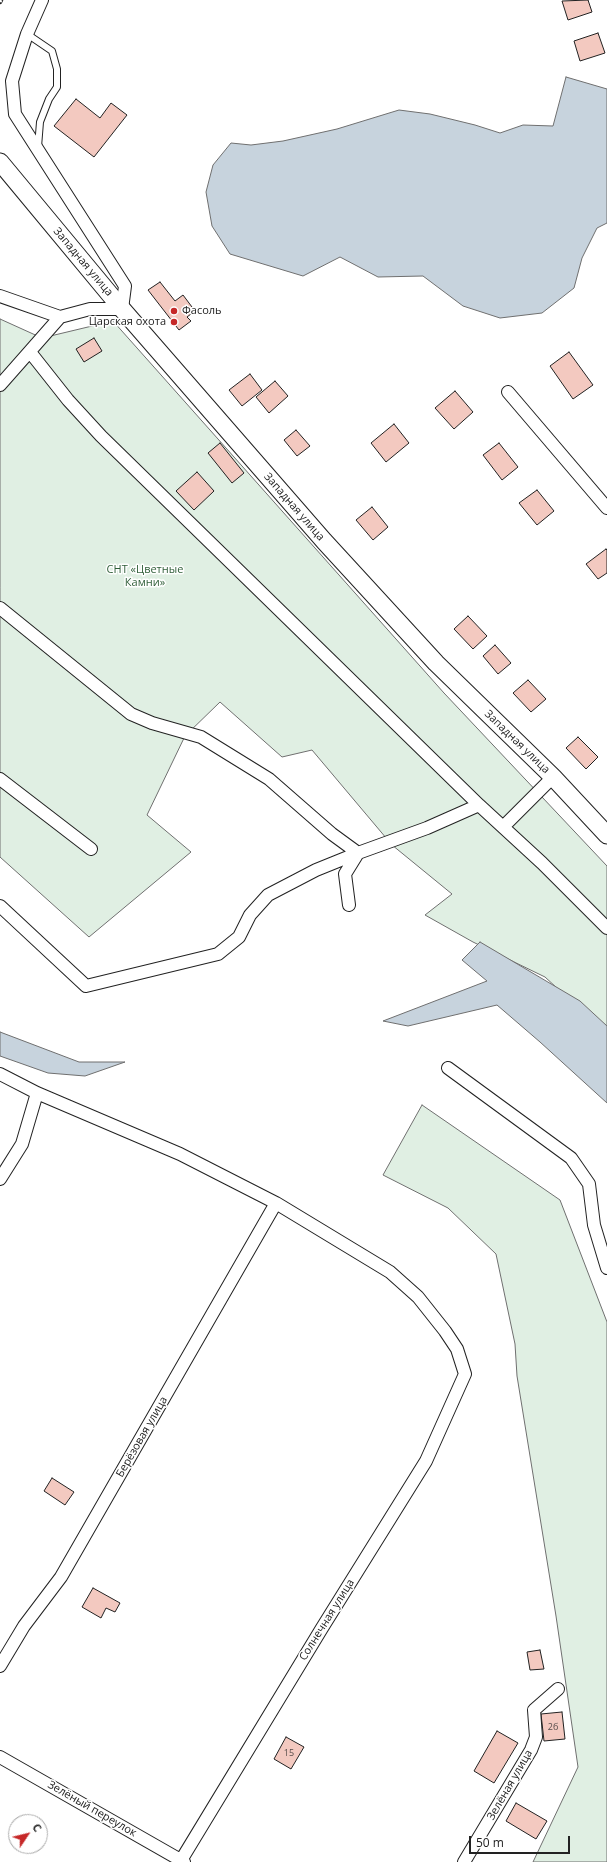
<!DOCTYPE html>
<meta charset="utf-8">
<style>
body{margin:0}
#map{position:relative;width:607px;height:1862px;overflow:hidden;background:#fff;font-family:"Open Sans",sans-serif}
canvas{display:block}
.north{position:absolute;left:8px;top:1814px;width:40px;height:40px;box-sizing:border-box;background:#fff;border:1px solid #a7a7a7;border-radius:50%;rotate:55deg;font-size:11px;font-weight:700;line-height:16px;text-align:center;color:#222}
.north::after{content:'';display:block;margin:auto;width:14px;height:18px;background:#c62828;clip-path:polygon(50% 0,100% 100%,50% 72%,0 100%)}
.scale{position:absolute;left:469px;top:1836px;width:101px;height:18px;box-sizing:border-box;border:2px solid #222;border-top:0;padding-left:5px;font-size:12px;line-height:14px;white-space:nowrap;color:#222;-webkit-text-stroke:3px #fff;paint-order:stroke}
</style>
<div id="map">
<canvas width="607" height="1862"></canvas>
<div class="north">С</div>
<div class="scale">50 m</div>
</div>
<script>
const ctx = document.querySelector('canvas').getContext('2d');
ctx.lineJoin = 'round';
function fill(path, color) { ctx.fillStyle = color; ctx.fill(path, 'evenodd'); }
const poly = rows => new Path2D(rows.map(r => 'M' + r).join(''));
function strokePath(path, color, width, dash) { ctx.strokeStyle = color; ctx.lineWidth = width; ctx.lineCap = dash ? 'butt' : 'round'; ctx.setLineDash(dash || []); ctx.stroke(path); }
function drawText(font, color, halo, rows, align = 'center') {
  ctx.font = font + ' "Open Sans",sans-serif'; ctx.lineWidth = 3; ctx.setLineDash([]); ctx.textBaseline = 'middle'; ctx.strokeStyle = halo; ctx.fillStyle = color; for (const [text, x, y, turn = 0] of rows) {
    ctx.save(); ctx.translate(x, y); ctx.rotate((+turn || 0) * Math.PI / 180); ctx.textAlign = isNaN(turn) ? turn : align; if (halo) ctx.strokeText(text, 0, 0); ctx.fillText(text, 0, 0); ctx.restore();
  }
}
const green = poly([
 [0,319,42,338,113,321,444,693,607,866,607,1034,545,977,473,942,425,915,452,894,392,845,312,750,282,757,220,702,185,736,147,815,191,852,89,937,0,857,0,319],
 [422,1105,560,1200,607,1322,607,1862,533,1862,578,1767,556,1616,517,1376,515,1344,496,1254,448,1208,383,1175,422,1105]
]);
fill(green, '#e0efe3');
strokePath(green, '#6f6f6f', 1);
const water = poly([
 [566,77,607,89,607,223,597,228,582,258,574,288,542,313,500,318,463,306,423,276,378,277,340,257,303,276,230,254,212,226,206,192,213,165,231,143,251,145,283,141,337,129,399,110,430,114,475,125,500,133,523,125,553,126,566,77],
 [480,942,580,1001,607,1026,607,1103,540,1042,497,1005,408,1026,383,1021,487,981,462,960,480,942],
 [0,1032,79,1062,125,1062,85,1076,48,1073,0,1056,0,1032]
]);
fill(water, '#c7d3dd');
strokePath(water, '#6f6f6f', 1);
const building = poly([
 [588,0,592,12,568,20,562,1,588,0],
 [598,33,605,53,580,61,574,41,598,33],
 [76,99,100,118,111,103,127,115,94,157,54,126,76,99],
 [160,282,175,301,183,295,195,311,187,317,191,321,179,330,148,290,160,282],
 [94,338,102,351,84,362,76,349,94,338],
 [569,352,593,385,573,399,550,366,569,352],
 [250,374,262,390,242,406,229,390,250,374],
 [275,381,288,396,269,413,256,397,275,381],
 [455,391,473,412,454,429,435,408,455,391],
 [394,424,409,443,386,462,371,443,394,424],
 [296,430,310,446,297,456,284,440,296,430],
 [220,443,244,473,232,483,208,453,220,443],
 [499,443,518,467,502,480,483,455,499,443],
 [197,472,214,491,194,510,176,491,197,472],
 [537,490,554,511,537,525,519,503,537,490],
 [372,507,388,527,373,540,356,520,372,507],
 [606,549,607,550,607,573,598,579,586,564,606,549],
 [468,616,487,636,473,649,454,629,468,616],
 [495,645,511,663,498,674,483,656,495,645],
 [528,680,546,699,531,712,513,693,528,680],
 [578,737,598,757,586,769,566,748,578,737],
 [52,1478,74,1492,65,1505,44,1491,52,1478],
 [93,1588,120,1603,115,1612,106,1608,101,1618,82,1607,93,1588],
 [540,1650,544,1669,530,1670,527,1652,540,1650],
 [562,1712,565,1739,544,1741,541,1714,562,1712],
 [497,1731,518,1743,494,1783,474,1771,497,1731],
 [286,1737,304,1747,291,1769,274,1759,286,1737],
 [516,1803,547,1821,536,1839,506,1821,516,1803]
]);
fill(building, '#f3c9c0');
strokePath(building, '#222', 1);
const lane = poly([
 [27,34,52,51,57,69,57,87,49,99,40,122,38,147]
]);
const street = poly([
 [0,296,60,317,90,309,122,309,125,286,15,114,12,81,27,34,42,0],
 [30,352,68,400,101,436,479,805,542,863,607,928],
 [0,385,60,317],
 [508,392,607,508],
 [0,608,131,714,152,723,201,737,269,779,332,834,358,853,427,828,479,805],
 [0,779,91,849],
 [503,827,553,777],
 [0,906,86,986,218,954,239,937,250,915,268,895,316,870,358,853,345,874,349,905],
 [448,1068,571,1158,589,1184,594,1225,607,1268],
 [0,1074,37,1093,180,1154,276,1203,390,1272,418,1297,445,1331,457,1349,465,1374,426,1461,322,1628,180,1862],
 [0,1179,22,1144,37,1093],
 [0,1666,24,1626,61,1577,276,1203],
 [0,1757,184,1862],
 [464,1862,531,1750,536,1737,534,1710,558,1689]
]);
const secondary = poly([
 [0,162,122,309,324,541,436,663,553,777,607,835]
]);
strokePath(lane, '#222', 8);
strokePath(street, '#222', 14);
strokePath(secondary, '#222', 19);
strokePath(lane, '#fff', 6);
strokePath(street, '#fff', 12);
strokePath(secondary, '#fff', 17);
const rail = poly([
 [0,2,1,0]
]);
strokePath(rail, '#222', 4.5);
strokePath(rail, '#fff', 3, [9]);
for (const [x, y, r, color] of [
 [174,311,4,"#c62828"],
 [174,322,4,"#c62828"]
]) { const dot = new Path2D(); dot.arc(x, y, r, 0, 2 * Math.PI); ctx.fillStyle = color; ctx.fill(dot); strokePath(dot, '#fff', 1.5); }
drawText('9px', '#564c4a', null, [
 ["2б",553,1727],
 ["15",289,1753]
]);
drawText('11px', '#222', '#fff', [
 ["Западная улица",83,262,50],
 ["Западная улица",294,507,49],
 ["Западная улица",517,742,44],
 ["Берёзовая улица",142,1437,-60],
 ["Солнечная улица",327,1620,-58],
 ["Зелёная улица",510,1785,-60],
 ["Зелёный переулок",92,1809,30]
]);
drawText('11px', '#222', '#fff', [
 ["Фасоль",182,311],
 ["Царская охота",166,322,"right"]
], 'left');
drawText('11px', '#2f5e38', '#fff', [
 ["СНТ «Цветные",145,570],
 ["Камни»",145,583]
]);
</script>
